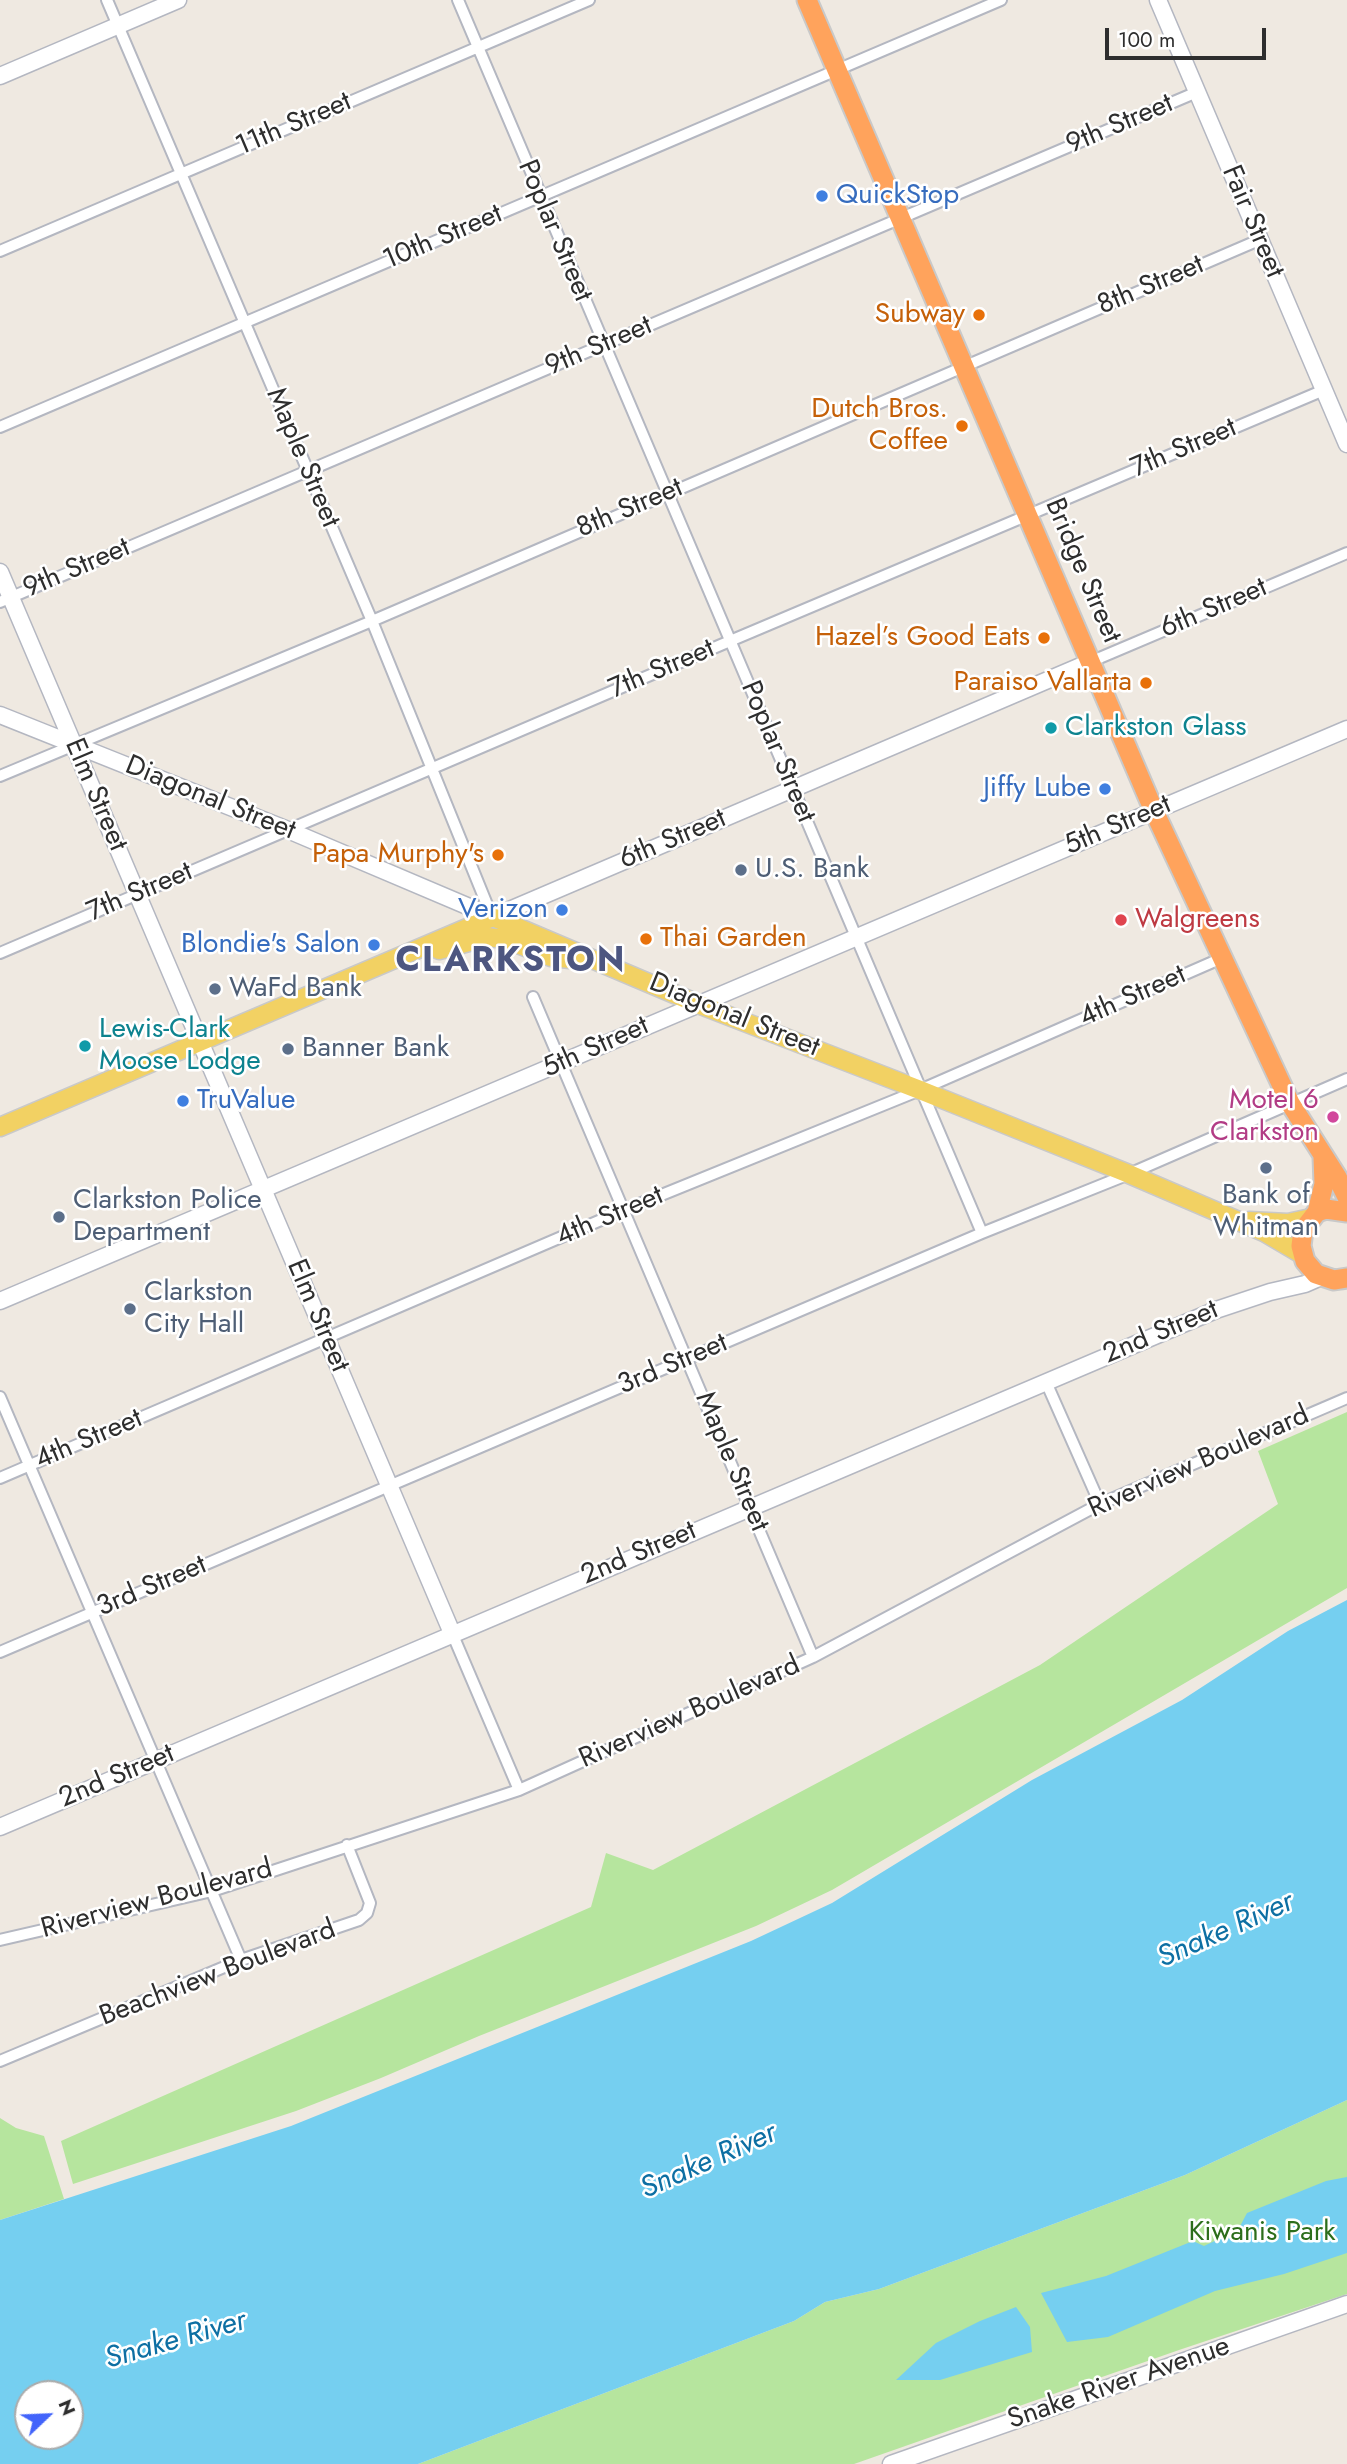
<!DOCTYPE html>
<meta charset="utf-8">
<style>
body{margin:0}
#map{position:relative;width:1347px;height:2464px;overflow:hidden;background:#efe9e1;font-family:Jost,sans-serif}
canvas{display:block}
.north{position:absolute;left:14px;top:2380px;width:70px;height:70px;box-sizing:border-box;background:#fff;border:2px solid #ababab;border-radius:50%;rotate:67deg;font-size:19px;font-weight:700;line-height:28px;text-align:center;color:#2e2e2e}
.north::after{content:'';display:block;margin:auto;width:24px;height:32px;background:#4264fb;clip-path:polygon(50% 0,100% 100%,50% 72%,0 100%)}
.scale{position:absolute;left:1105px;top:28px;width:161px;height:32px;box-sizing:border-box;border:4px solid #2e2e2e;border-top:0;padding-left:9px;font-size:21px;line-height:24px;white-space:nowrap;color:#2e2e2e;-webkit-text-stroke:5px #fff;paint-order:stroke}
</style>
<div id="map">
<canvas width="1347" height="2464"></canvas>
<div class="north">N</div>
<div class="scale">100 m</div>
</div>
<script>
const ctx = document.querySelector('canvas').getContext('2d');
ctx.lineJoin = 'round';
function fill(path, color) { ctx.fillStyle = color; ctx.fill(path, 'evenodd'); }
const poly = rows => new Path2D(rows.map(r => 'M' + r).join(''));
function strokePath(path, color, width, dash) { ctx.strokeStyle = color; ctx.lineWidth = width; ctx.lineCap = dash ? 'butt' : 'round'; ctx.setLineDash(dash || []); ctx.stroke(path); }
function drawText(font, color, halo, rows, align = 'center') {
  ctx.font = font + ' Jost,sans-serif'; ctx.lineWidth = 5; ctx.setLineDash([]); ctx.textBaseline = 'middle'; ctx.strokeStyle = halo; ctx.fillStyle = color; for (const [text, x, y, turn = 0] of rows) {
    ctx.save(); ctx.translate(x, y); ctx.rotate((+turn || 0) * Math.PI / 180); ctx.textAlign = isNaN(turn) ? turn : align; if (halo) ctx.strokeText(text, 0, 0); ctx.fillText(text, 0, 0); ctx.restore();
  }
}
fill(poly([
 [1347,1412,1347,1588,832,1890,756,1926,479,2036,381,2078,296,2111,73,2184,61,2141,591,1907,606,1853,653,1870,1040,1665,1278,1504,1258,1451],
 [1347,2100,1347,2294,1179,2350,854,2464,418,2464,794,2321,825,2302,879,2289,1185,2175],
 [0,2118,16,2128,44,2136,64,2199,0,2220]
]), '#b6e59e');
fill(poly([
 [1347,1600,1347,2100,1185,2175,879,2289,825,2302,794,2321,418,2464,0,2464,0,2220,291,2126,751,1941,832,1903,1032,1780,1182,1700,1288,1631],
 [28,2394,70,2394,70,2436,28,2436],
 [1347,2177,1347,2253,1284,2274,1215,2291,1108,2337,1067,2342,1041,2293,1106,2276,1193,2241,1204,2246,1238,2230,1247,2213,1326,2181],
 [1016,2307,1030,2327,1032,2352,940,2380,896,2380,936,2343,980,2321]
]), '#75cff0');
const street = poly([
 [107,0,372,621,492,917],
 [458,0,982,1233],
 [0,251,589,0],
 [0,427,1001,0],
 [0,602,1197,92],
 [1090,662,1347,553],
 [0,776,372,621,1259,240],
 [0,953,730,641,1324,390],
 [533,997,813,1657],
 [1046,1382,1100,1504],
 [0,1397,241,1960],
 [0,1478,622,1211,920,1090,1222,958],
 [452,1633,519,1790],
 [0,1652,982,1233,1129,1174,1347,1079],
 [0,1940,212,1891,519,1790,813,1657,1100,1504,1347,1398],
 [0,2061,241,1960,359,1920,367,1913,370,1903,347,1845]
]);
const secondary = poly([
 [1158,0,1347,444],
 [0,76,178,0],
 [0,572,452,1633],
 [0,715,288,830,493,917,1090,662],
 [0,1301,1347,729],
 [0,1827,1216,1310,1270,1292,1305,1284,1321,1277],
 [891,2464,1347,2304]
]);
const primary = poly([
 [439,950,487,937,505,939,551,957,580,960],
 [0,1127,493,917,698,1004,920,1090,1129,1174,1264,1232,1303,1255],
 [1249,1221,1288,1223,1311,1218]
]);
const highway = poly([
 [807,0,1154,811,1290,1103,1337,1177,1347,1197],
 [1317,1212,1324,1184,1323,1157],
 [1347,1212,1326,1209,1317,1212,1303,1230,1301,1246,1305,1261,1316,1274,1334,1280,1347,1278]
]);
strokePath(street, '#b4b7c1', 14);
strokePath(secondary, '#b4b7c1', 19);
strokePath(primary, '#c9c9c9', 21);
strokePath(highway, '#c9c9c9', 23);
strokePath(street, '#fff', 10);
strokePath(secondary, '#fff', 16);
strokePath(primary, '#f2d163', 18);
strokePath(highway, '#ffa35c', 19);
for (const [x, y, r, color] of [
 [822,196,7,"#3f7fe0"],
 [979,315,7,"#e8710a"],
 [962,426,7,"#e8710a"],
 [1044,638,7,"#e8710a"],
 [1146,683,7,"#e8710a"],
 [1051,728,7,"#0f9aa8"],
 [1105,789,7,"#3f7fe0"],
 [498,855,7,"#e8710a"],
 [741,870,7,"#5c6f8a"],
 [562,910,7,"#3f7fe0"],
 [1121,920,7,"#e0444e"],
 [646,939,7,"#e8710a"],
 [374,945,7,"#3f7fe0"],
 [215,989,7,"#5c6f8a"],
 [85,1046,7,"#0f9aa8"],
 [288,1049,7,"#5c6f8a"],
 [183,1101,7,"#3f7fe0"],
 [1333,1117,7,"#d1479c"],
 [1266,1168,7,"#5c6f8a"],
 [59,1217,7,"#5c6f8a"],
 [130,1309,7,"#5c6f8a"]
]) { const dot = new Path2D(); dot.arc(x, y, r, 0, 2 * Math.PI); ctx.fillStyle = color; ctx.fill(dot); strokePath(dot, '#fff', 2.5); }
drawText('28px', '#2e2e2e', '#fff', [
 ["11th Street",294,125,-23],
 ["9th Street",1120,125,-23],
 ["Fair Street",1252,222,67],
 ["Poplar Street",554,231,67],
 ["10th Street",443,238,-23],
 ["8th Street",1151,286,-23],
 ["9th Street",599,347,-23],
 ["7th Street",1184,449,-23],
 ["Maple Street",302,458,67],
 ["8th Street",630,509,-23],
 ["9th Street",77,569,-23],
 ["Bridge Street",1082,571,67],
 ["6th Street",1214,609,-23],
 ["7th Street",662,670,-23],
 ["Poplar Street",777,752,67],
 ["Elm Street",95,795,67],
 ["Diagonal Street",210,799,22],
 ["5th Street",1118,826,-23],
 ["6th Street",673,840,-23],
 ["7th Street",140,893,-23],
 ["4th Street",1133,997,-24],
 ["Diagonal Street",734,1016,22],
 ["5th Street",596,1048,-24],
 ["4th Street",610,1217,-23],
 ["Elm Street",317,1316,67],
 ["2nd Street",1161,1333,-23],
 ["3rd Street",673,1365,-23],
 ["4th Street",89,1440,-23],
 ["Maple Street",731,1462,67],
 ["Riverview Boulevard",1199,1463,-24],
 ["2nd Street",639,1554,-23],
 ["3rd Street",152,1587,-23],
 ["Riverview Boulevard",690,1713,-24],
 ["2nd Street",117,1777,-23],
 ["Riverview Boulevard",157,1900,-15],
 ["Beachview Boulevard",218,1974,-21],
 ["Snake River Avenue",1119,2384,-19]
]);
drawText('28px', '#366cbe', '#fff', [
 ["QuickStop",836,196,"left"],
 ["Jiffy Lube",1091,789],
 ["Verizon",548,910],
 ["Blondie's Salon",360,945],
 ["TruValue",197,1101,"left"]
], 'right');
drawText('28px', '#c56008', '#fff', [
 ["Subway",965,315],
 ["Dutch Bros.",948,410],
 ["Coffee",948,442],
 ["Hazel’s Good Eats",1030,638],
 ["Paraiso Vallarta",1132,683],
 ["Papa Murphy's",484,855],
 ["Thai Garden",660,939,"left"]
], 'right');
drawText('28px', '#0d838f', '#fff', [
 ["Clarkston Glass",1065,728],
 ["Lewis-Clark",99,1030],
 ["Moose Lodge",99,1062]
], 'left');
drawText('28px', '#4e5e75', '#fff', [
 ["U.S. Bank",755,870],
 ["WaFd Bank",229,989],
 ["Banner Bank",302,1049],
 ["Bank of",1266,1196,"center"],
 ["Whitman",1266,1228,"center"],
 ["Clarkston Police",73,1201],
 ["Department",73,1233],
 ["Clarkston",144,1293],
 ["City Hall",144,1325]
], 'left');
drawText('28px', '#be3a42', '#fff', [
 ["Walgreens",1135,920]
], 'left');
drawText('28px', '#b23c85', '#fff', [
 ["Motel 6",1319,1101],
 ["Clarkston",1319,1133]
], 'right');
drawText('28px', '#2c6e1b', '#fff', [
 ["Kiwanis Park",1262,2233]
]);
drawText('italic 30px', '#0d6fa3', '#fff', [
 ["Snake River",1226,1931,-24],
 ["Snake River",709,2162,-24],
 ["Snake River",176,2341,-16]
]);
ctx.letterSpacing = '2px';
drawText('bold 35px', '#4d5680', '#fff', [
 ["CLARKSTON",511,963]
]);
ctx.letterSpacing = '0px';
</script>
